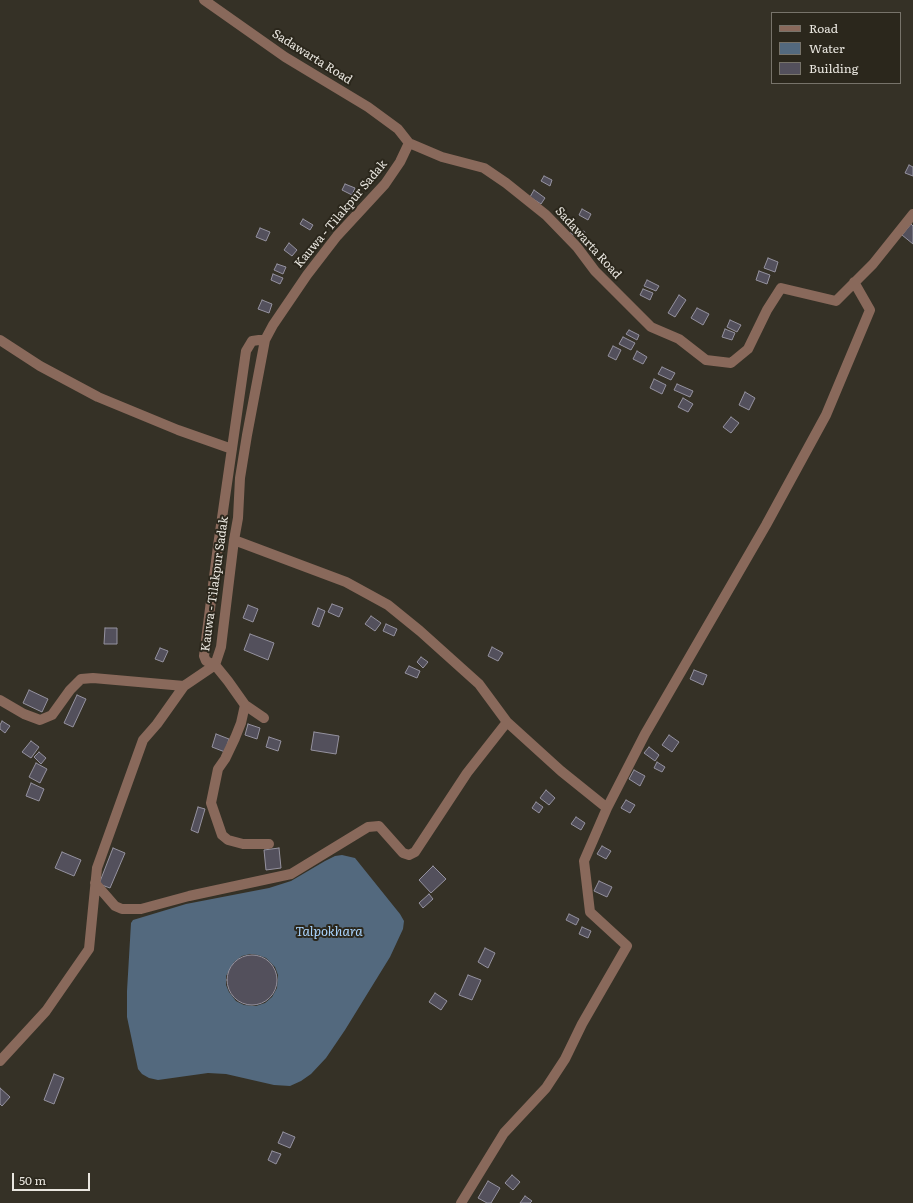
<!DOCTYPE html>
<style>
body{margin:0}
#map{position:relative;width:913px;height:1203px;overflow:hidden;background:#353126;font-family:Literata,serif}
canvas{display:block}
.legend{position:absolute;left:771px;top:12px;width:130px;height:72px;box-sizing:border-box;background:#2b271c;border:1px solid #77736a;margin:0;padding:5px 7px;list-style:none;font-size:12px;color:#e9e6df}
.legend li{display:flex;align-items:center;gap:8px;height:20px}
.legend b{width:20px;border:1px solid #77736a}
.scale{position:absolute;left:12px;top:1173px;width:78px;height:18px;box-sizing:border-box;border:2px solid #e9e6df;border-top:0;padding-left:5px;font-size:12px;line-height:14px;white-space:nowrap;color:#e9e6df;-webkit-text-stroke:3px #2b271c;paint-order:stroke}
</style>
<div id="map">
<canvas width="913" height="1203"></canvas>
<ul class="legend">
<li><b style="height:5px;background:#89695b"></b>Road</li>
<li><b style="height:11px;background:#53697e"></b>Water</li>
<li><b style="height:11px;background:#53505c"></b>Building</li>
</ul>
<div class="scale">50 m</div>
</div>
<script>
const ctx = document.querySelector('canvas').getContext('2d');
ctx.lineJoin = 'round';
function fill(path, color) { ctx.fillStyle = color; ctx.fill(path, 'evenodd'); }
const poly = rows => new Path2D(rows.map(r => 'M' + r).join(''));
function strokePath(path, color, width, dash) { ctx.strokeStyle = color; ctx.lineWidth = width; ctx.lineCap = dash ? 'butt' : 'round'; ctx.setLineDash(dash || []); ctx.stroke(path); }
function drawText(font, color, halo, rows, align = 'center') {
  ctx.font = font + ' Literata,serif'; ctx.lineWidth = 4; ctx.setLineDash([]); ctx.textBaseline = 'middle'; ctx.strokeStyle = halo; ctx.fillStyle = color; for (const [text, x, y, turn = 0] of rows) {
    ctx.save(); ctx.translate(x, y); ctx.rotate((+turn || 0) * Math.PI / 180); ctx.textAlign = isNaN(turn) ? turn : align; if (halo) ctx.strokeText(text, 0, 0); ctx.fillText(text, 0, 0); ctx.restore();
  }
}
fill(poly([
 [342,855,355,858,400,914,404,921,403,929,390,957,345,1030,326,1058,311,1074,301,1081,290,1086,274,1085,226,1074,208,1073,158,1080,149,1078,142,1074,138,1069,127,1017,127,991,131,923,133,920,186,904,269,888,291,881,325,861,335,856],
 [250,954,258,955,266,958,275,967,278,975,277,988,272,997,265,1003,256,1006,244,1005,236,1001,229,992,226,985,226,976,234,962,242,956]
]), '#53697e');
const building = poly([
 [909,165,913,167,913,176,905,173,909,165],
 [544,176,552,180,550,186,541,181,544,176],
 [345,184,355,188,352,195,342,190,345,184],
 [534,190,545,198,541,204,530,197,534,190],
 [582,209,591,214,588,220,579,215,582,209],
 [303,219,313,225,310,230,300,224,303,219],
 [911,224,913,226,913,244,902,235,911,224],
 [574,226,585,232,581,239,570,233,574,226],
 [260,228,270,232,266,241,256,237,260,228],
 [289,243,297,250,292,256,284,250,289,243],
 [768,258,778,262,775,272,764,268,768,258],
 [277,264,286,267,283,274,274,270,277,264],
 [759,271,770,275,767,284,756,280,759,271],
 [273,274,283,278,280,284,271,280,273,274],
 [647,280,659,286,656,291,644,286,647,280],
 [643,289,653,293,650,300,640,295,643,289],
 [679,295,686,300,675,317,668,313,679,295],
 [262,300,272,304,269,313,258,309,262,300],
 [697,308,709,314,703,325,691,318,697,308],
 [730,320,741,325,737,332,727,327,730,320],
 [725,329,735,333,732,340,722,337,725,329],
 [629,330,639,335,637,340,626,334,629,330],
 [623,337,635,343,631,350,619,344,623,337],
 [613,346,621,350,616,360,608,356,613,346],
 [637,351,647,357,643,364,633,359,637,351],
 [662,367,675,373,671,380,658,374,662,367],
 [654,379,666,385,662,394,650,388,654,379],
 [677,384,693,391,690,397,674,390,677,384],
 [745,392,755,398,749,410,739,405,745,392],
 [683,398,693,404,688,412,678,407,683,398],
 [731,417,739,423,731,433,723,427,731,417],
 [332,604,343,608,339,617,328,612,332,604],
 [248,605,258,609,253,622,243,618,248,605],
 [318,608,325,611,319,627,312,624,318,608],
 [371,616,381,623,375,631,365,624,371,616],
 [386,624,397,629,394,636,383,631,386,624],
 [105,628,117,628,117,644,104,644,105,628],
 [250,634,274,643,268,660,244,650,250,634],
 [492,647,503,653,498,661,488,656,492,647],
 [160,648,168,651,163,662,155,659,160,648],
 [421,657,428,662,423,668,417,662,421,657],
 [409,666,420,671,417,678,405,673,409,666],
 [694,670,707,675,703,685,690,679,694,670],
 [29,690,48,699,42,712,23,703,29,690],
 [77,695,86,699,73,727,64,723,77,695],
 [2,721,10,726,5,733,0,729,0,725,2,721],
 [248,724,260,728,257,739,245,735,248,724],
 [314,732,339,736,336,754,311,750,314,732],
 [216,734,229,739,225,752,212,747,216,734],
 [669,735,679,742,672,752,662,745,669,735],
 [269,737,281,741,278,751,266,747,269,737],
 [31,741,39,747,31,758,22,752,31,741],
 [649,747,659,755,655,761,644,753,649,747],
 [39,752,46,758,41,764,34,757,39,752],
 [657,762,665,767,662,772,654,768,657,762],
 [36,763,47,769,40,783,29,777,36,763],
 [634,770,645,776,640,786,629,779,634,770],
 [31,783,44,789,39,801,26,796,31,783],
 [546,790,555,798,549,805,540,798,546,790],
 [626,800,635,805,630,813,621,808,626,800],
 [536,802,543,807,539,813,532,808,536,802],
 [198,807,205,809,198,833,191,830,198,807],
 [576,817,585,823,581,830,571,824,576,817],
 [602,846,611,851,606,859,597,854,602,846],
 [113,848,125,853,110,888,99,884,113,848],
 [279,848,281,868,266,870,264,850,279,848],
 [62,852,81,860,74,876,55,868,62,852],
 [433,866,446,879,431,893,419,880,433,866],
 [599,881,612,887,607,897,594,891,599,881],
 [429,894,433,899,423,908,419,903,429,894],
 [569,914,579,919,576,925,566,920,569,914],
 [582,927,591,931,588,938,579,934,582,927],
 [485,948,495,953,488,968,478,962,485,948],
 '227 980a25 25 0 1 1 50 0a25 25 0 1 1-50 0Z',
 [468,975,481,980,472,1000,459,995,468,975],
 [435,993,447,1001,441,1010,429,1002,435,993],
 [54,1074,64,1078,54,1104,44,1100,54,1074],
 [0,1088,10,1097,2,1106,0,1104,0,1088],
 [283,1132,295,1137,290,1148,278,1143,283,1132],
 [272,1151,281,1154,276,1164,268,1160,272,1151],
 [512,1175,520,1182,513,1190,505,1183,512,1175],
 [488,1181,500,1188,491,1203,487,1203,478,1198,488,1181],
 [525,1196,532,1201,530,1203,520,1203,525,1196]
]);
fill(building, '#53505c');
strokePath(building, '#95929f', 1);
strokePath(poly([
 [204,0,285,57,368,107,398,129,409,143,442,157,484,168,506,183,546,215,577,247,595,271,651,327,679,339,706,360,731,363,748,349,767,310,781,288,836,301,873,264,913,214],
 [0,340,40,366,98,397,178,430,232,449],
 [234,540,346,582,388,605,420,631,479,684,507,722,561,771,607,808],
 [0,700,24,714,40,720,52,715,70,690,81,679,93,678,184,686],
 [245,705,241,723,235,738,225,759,218,769,211,803,222,835,228,840,243,844,269,844],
 [264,718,245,705,228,681,215,665,206,661,204,656,218,546,246,351,252,341,259,340,265,340],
 [95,883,115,906,122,909,141,909,189,896,291,874,368,827,379,826,403,853,409,855,415,852,467,773,507,722],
 [0,1061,46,1011,89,949,97,868,143,740,157,724,184,686,215,665,221,647,234,540,238,518,240,478,247,435,265,340,273,325,307,275,337,236,385,184,400,162,409,143],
 [461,1203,504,1133,546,1088,565,1059,582,1024,627,946,590,912,584,861,607,808,645,734,766,525,826,415,870,310,854,282]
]), '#89695b', 10);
drawText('12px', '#e9e6df', '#2b271c', [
 ["Sadawarta Road",312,57,32],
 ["Kauwa - Tilakpur Sadak",341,214,-50],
 ["Sadawarta Road",588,243,48],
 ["Kauwa - Tilakpur Sadak",215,584,-82]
]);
drawText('italic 13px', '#aad5fe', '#2b271c', [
 ["Talpokhara",329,932]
]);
</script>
